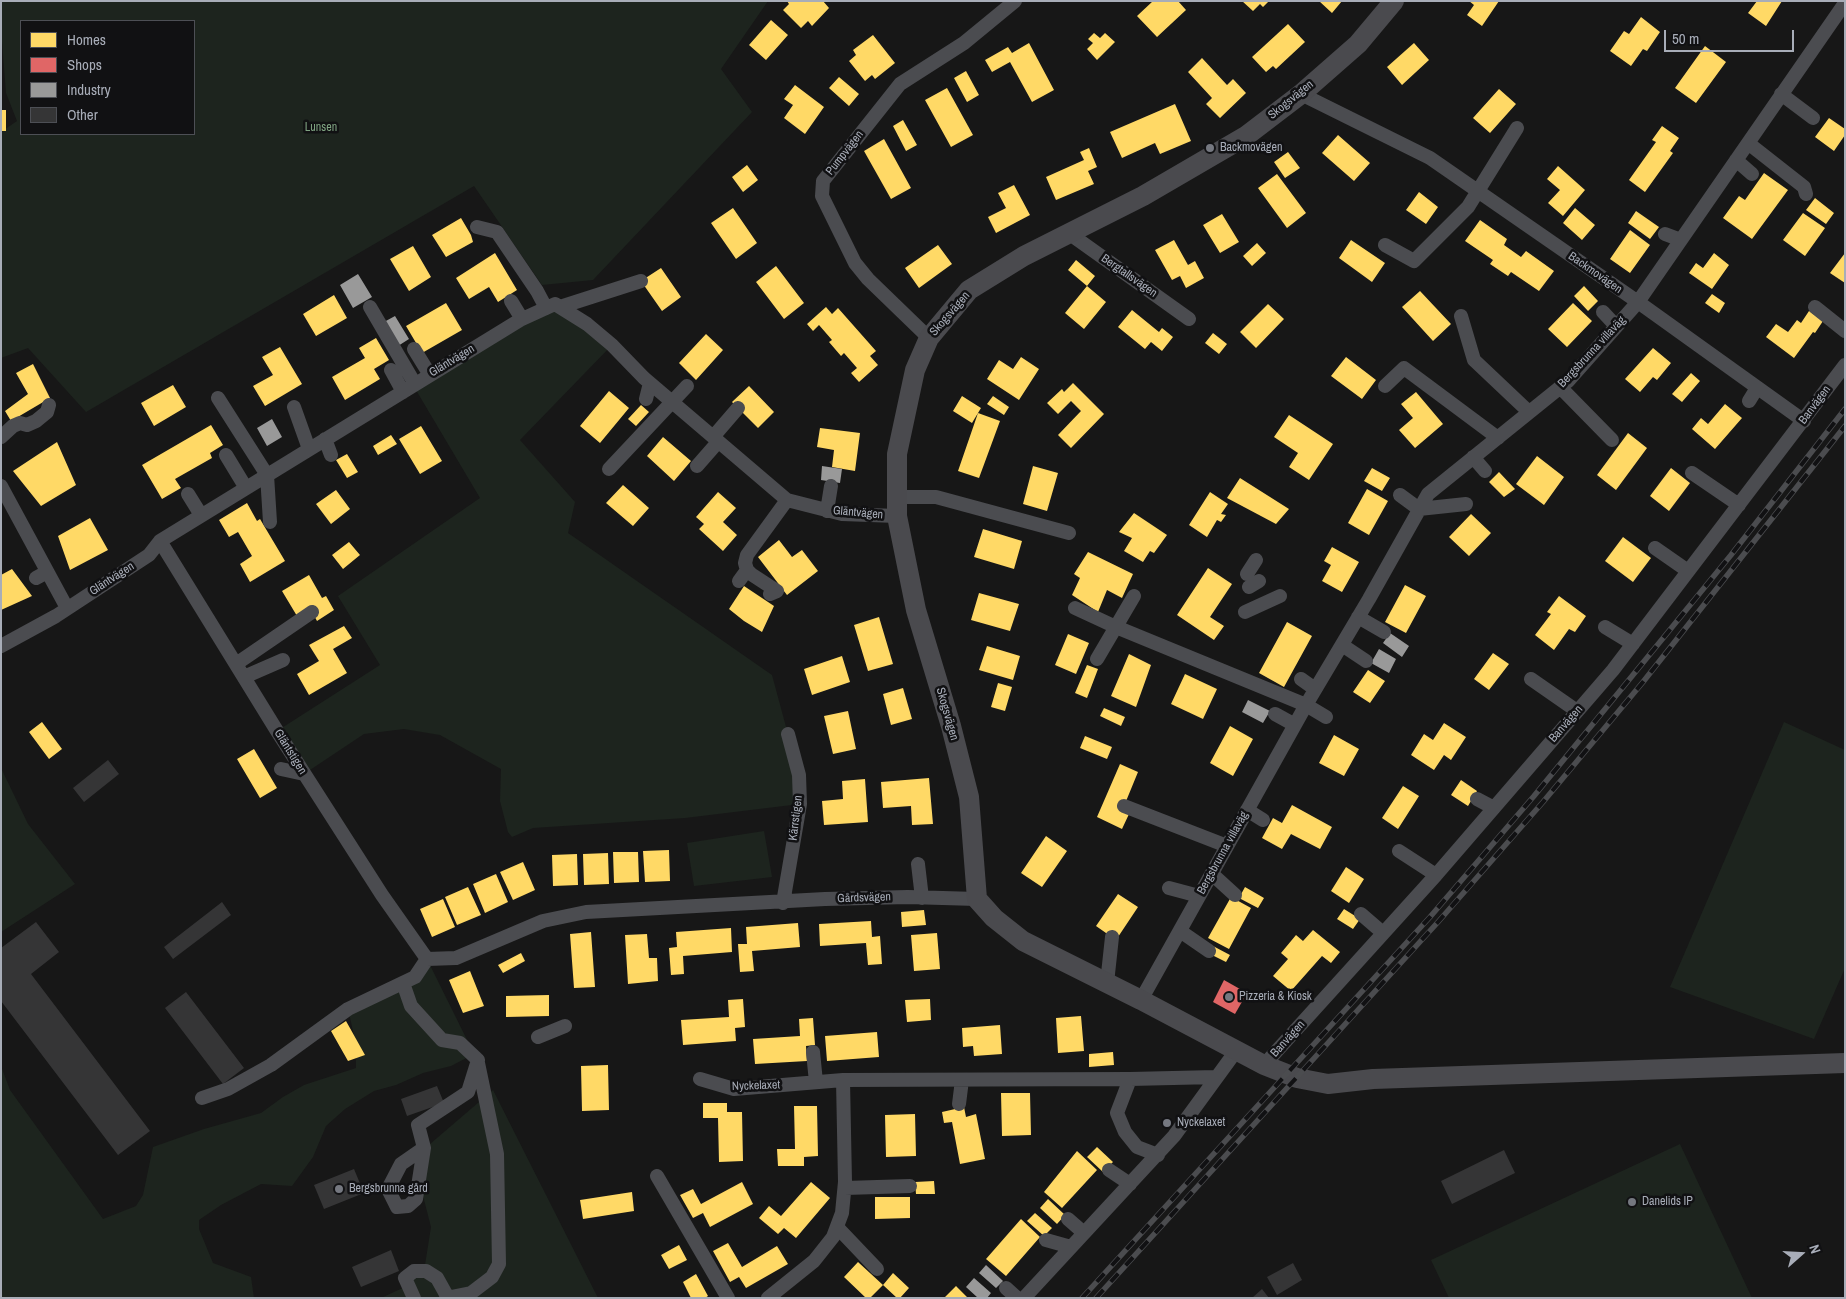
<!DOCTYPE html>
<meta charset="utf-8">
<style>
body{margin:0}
#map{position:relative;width:1846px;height:1299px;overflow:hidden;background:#171717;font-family:"Archivo Narrow",sans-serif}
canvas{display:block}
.frame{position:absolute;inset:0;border:2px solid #a8adb8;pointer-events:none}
.legend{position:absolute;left:20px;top:20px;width:175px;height:115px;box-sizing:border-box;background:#111113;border:1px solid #4d4f55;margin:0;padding:6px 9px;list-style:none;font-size:15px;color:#a8adb8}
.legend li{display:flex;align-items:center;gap:10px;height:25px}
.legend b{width:25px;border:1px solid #4d4f55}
.north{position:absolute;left:1776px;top:1229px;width:50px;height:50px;-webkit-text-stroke:4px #111113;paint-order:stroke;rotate:71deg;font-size:14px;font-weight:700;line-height:20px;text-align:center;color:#a8adb8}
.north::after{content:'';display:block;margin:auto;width:18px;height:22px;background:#a8adb8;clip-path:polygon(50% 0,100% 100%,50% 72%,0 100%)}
.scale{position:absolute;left:1664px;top:30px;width:130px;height:22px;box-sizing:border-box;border:2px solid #a8adb8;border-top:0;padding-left:6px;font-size:15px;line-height:18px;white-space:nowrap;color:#a8adb8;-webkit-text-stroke:4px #111113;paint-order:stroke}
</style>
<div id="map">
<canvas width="1846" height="1299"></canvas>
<div class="frame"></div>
<ul class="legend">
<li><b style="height:14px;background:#ffd966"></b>Homes</li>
<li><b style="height:14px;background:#e06666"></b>Shops</li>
<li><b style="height:14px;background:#999"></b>Industry</li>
<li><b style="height:14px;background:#353536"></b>Other</li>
</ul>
<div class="north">N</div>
<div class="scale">50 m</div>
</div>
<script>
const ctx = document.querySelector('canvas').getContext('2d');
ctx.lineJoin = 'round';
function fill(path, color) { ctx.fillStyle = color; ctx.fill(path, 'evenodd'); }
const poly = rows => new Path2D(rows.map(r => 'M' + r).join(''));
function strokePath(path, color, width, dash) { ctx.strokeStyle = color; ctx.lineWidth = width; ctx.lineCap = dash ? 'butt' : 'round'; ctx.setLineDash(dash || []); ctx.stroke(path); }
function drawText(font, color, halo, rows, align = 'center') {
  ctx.font = font + ' "Archivo Narrow",sans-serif'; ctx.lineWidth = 5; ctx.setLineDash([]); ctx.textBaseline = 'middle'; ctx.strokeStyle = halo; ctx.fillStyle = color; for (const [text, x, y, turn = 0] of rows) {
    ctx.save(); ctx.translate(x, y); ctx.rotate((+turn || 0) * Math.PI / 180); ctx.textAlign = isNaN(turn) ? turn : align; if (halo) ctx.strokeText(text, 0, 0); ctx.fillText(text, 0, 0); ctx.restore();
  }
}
fill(poly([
 [1,1,768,1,721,69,752,112,593,280,542,285,474,186,86,412,28,348,1,358,1,132,17,121,6,93,1,29],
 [21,21,194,21,194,134,21,134],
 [555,304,612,345,520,440,575,502,568,533,772,675,799,775,800,804,685,818,533,828,512,837,508,832,500,801,501,769,440,735,404,729,364,734,304,774,277,731,380,665,338,596,480,498,413,385],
 [1784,722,1845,750,1845,968,1814,1039,1670,987],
 [1,768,28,824,75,884,1,932],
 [764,831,772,877,694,886,687,843],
 [427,959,474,1054,451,1066,423,1073,396,1085,374,1091,345,1109,326,1126,313,1157,292,1186,261,1184,221,1205,199,1220,199,1229,213,1263,251,1277,254,1298,1,1298,1,1066,10,1090,103,1219,136,1206,143,1195,153,1147,204,1129,261,1113,283,1097,304,1085,356,1068,356,1044,348,1009,415,977],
 [493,1090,598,1298,381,1298,407,1286,425,1265,431,1227,420,1184,430,1144],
 [1680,1144,1752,1298,1449,1298,1431,1260]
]), '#1d241e');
fill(poly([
 [787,1,823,1,829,8,812,26,808,21,801,28,783,10,789,4],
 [1153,1,1178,1,1186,10,1157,37,1137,16],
 [1242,1,1269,1,1263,7,1260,4,1253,11],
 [1319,1,1342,1,1332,13],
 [1469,1,1499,1,1482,26,1467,15,1474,5],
 [1757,1,1782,1,1766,26,1748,13],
 [1641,17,1660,32,1647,51,1643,49,1631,66,1610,51,1624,31,1629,34],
 [771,20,788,35,766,60,749,45],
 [1288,24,1305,42,1276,69,1273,66,1266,72,1252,57],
 [1094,33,1100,38,1105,33,1115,42,1097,60,1087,49,1093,43,1088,39],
 [873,35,895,63,875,79,872,75,865,81,849,61,856,55,853,50],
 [1029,43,1054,90,1032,102,1010,62,992,72,985,60,1008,47,1012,53],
 [1414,43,1429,60,1402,85,1387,67],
 [1705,46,1726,62,1696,103,1675,88],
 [1202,58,1227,85,1233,79,1246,93,1220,118,1206,104,1212,98,1188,72],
 [966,71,979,95,967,102,954,78],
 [839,77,859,94,849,106,829,88],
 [795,85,824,107,805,134,784,118,793,105,784,99],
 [947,88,973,135,951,147,925,100],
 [1499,89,1516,104,1490,133,1473,118],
 [1175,104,1191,141,1160,154,1155,143,1122,158,1110,132],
 [1,110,6,110,6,131,1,131],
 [1829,118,1845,129,1845,135,1834,151,1815,137],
 [903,120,917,145,906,151,893,126],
 [1662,126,1679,138,1670,151,1673,153,1645,192,1629,180,1656,142,1652,140],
 [1338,135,1370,163,1354,181,1322,153],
 [884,139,911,188,891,199,864,151],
 [1089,148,1097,167,1088,171,1094,184,1056,200,1046,177,1084,160,1080,152],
 [1288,152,1300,168,1285,178,1274,162],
 [747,165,758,180,743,192,732,177],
 [1558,166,1585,190,1563,216,1548,203,1560,190,1547,179],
 [1764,173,1788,190,1752,239,1723,218,1739,196,1745,200],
 [1277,174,1306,213,1287,228,1258,188],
 [1014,185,1030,215,996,233,988,217,1006,208,998,193],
 [1419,192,1438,207,1426,224,1406,210],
 [1815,198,1834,213,1826,224,1806,210],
 [733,208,757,243,736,259,711,223],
 [1575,208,1595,225,1582,240,1563,223],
 [1636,211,1659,227,1650,239,1628,223],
 [1803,213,1825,228,1805,256,1783,240],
 [1222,214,1239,242,1220,253,1203,225],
 [461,218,471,235,473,242,446,257,432,235],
 [1480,220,1507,239,1504,245,1521,257,1526,251,1554,271,1539,291,1511,272,1508,276,1490,264,1493,260,1465,241],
 [1630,230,1650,245,1630,273,1610,259],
 [1174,240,1188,265,1195,261,1204,278,1186,288,1180,276,1172,280,1155,250],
 [1351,240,1385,263,1372,282,1339,258],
 [1257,243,1266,253,1252,266,1243,256],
 [938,245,952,264,919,288,905,268],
 [413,246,431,277,409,291,390,259],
 [495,253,517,290,498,302,489,287,469,299,456,278],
 [1714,253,1729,265,1712,289,1689,273,1696,263,1703,268],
 [1845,253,1845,283,1830,273],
 [1076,260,1095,276,1087,286,1106,302,1084,329,1065,313,1087,286,1068,270],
 [776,266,804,303,784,319,756,282],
 [661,268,681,297,662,311,641,281],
 [1584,286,1598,301,1588,311,1574,296],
 [1420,291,1451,324,1433,341,1402,307],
 [1712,294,1725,303,1719,313,1705,303],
 [334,295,347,318,316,336,303,314],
 [446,303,462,330,422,353,406,326],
 [1573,303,1592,321,1567,347,1548,329],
 [1268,304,1284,319,1256,348,1240,332],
 [826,307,832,314,838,308,876,351,870,356,878,365,859,382,851,373,857,368,844,353,841,356,829,342,832,340,819,325,813,331,807,324],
 [1132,310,1159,332,1162,328,1173,337,1162,351,1151,342,1145,349,1118,327],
 [1809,311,1823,321,1815,333,1813,332,1794,358,1766,337,1776,324,1788,332,1797,320,1801,323],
 [1213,333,1227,344,1219,354,1205,343],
 [706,334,723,350,696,380,679,363],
 [376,338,389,360,374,369,380,379,345,400,332,377,365,358,359,348],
 [280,347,302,384,265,406,253,386,273,375,262,357],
 [1653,348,1671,363,1657,380,1653,377,1640,392,1625,379],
 [1021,357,1039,369,1019,400,987,379,999,360,1013,369],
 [1346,357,1376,380,1362,399,1331,376],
 [33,364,50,398,11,421,5,411,28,394,16,373],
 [1691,373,1700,381,1682,402,1672,394],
 [1073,383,1104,414,1071,448,1058,435,1081,411,1071,401,1058,414,1047,403,1062,389,1064,392],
 [173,385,186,407,154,426,141,403],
 [749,386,774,412,758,428,732,402],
 [609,391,629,408,600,443,580,426],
 [1416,392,1443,424,1415,448,1399,430,1413,418,1401,404],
 [962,396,981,408,972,423,953,411],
 [993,396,1009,407,1004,415,987,404],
 [1725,404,1742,418,1715,449,1692,429,1701,418,1708,424],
 [641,405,649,412,636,426,628,419],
 [978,413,1000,421,979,478,958,471],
 [1289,415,1333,444,1309,480,1289,467,1298,453,1274,437],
 [211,425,223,445,210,453,212,458,175,479,181,488,162,499,142,465],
 [421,426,442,461,420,474,399,439],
 [820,428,860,433,855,471,832,467,834,450,817,447],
 [1628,433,1647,448,1616,490,1597,475],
 [391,435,397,444,378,455,373,446],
 [663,437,691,461,674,481,647,456],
 [57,442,76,485,41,506,13,471],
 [347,454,358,472,347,478,336,460],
 [1537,456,1564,477,1544,505,1516,484],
 [1033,466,1058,473,1047,511,1023,504],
 [1372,468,1390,478,1382,491,1364,481],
 [1671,468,1690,483,1669,511,1650,496],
 [1499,472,1515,489,1504,497,1489,482],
 [1240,478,1289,509,1276,524,1227,498],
 [623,485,649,508,633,526,606,503],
 [1367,489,1388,501,1369,535,1348,523],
 [336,490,350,509,331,524,316,504],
 [718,492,736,508,723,522,737,535,723,551,699,529,704,524,696,517],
 [1210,492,1228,504,1221,514,1226,515,1221,522,1217,520,1207,537,1189,525],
 [247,503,257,521,260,519,285,561,250,582,240,564,252,556,238,532,229,537,219,520],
 [1134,513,1167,535,1154,553,1150,551,1143,562,1124,551,1132,538,1119,532],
 [1471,514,1491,533,1469,556,1449,537],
 [90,518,108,550,70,570,58,536],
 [983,529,1022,541,1014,569,974,557],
 [1623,537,1651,558,1633,582,1605,561],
 [779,540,792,557,802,550,818,571,787,595,758,557],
 [349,542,360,555,343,569,332,555],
 [1332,547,1359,562,1342,592,1322,581,1331,565,1324,561],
 [1088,552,1133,574,1122,598,1107,590,1098,612,1072,595,1080,578,1074,574],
 [1208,568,1232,584,1210,617,1224,626,1214,640,1177,615],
 [12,569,32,596,1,610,1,575],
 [309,575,322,598,326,596,334,610,317,621,310,608,297,616,282,591],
 [1405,585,1426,596,1406,633,1385,622],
 [744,586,774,606,762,632,744,621,729,609],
 [979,593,1019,604,1010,631,971,620],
 [1559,596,1586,616,1575,632,1569,629,1554,650,1535,635,1551,614,1547,612],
 [879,617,893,664,868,671,854,625],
 [1287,622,1312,636,1284,687,1259,673],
 [344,626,352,638,333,649,347,673,309,695,297,674,319,661,309,645],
 [1068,634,1089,643,1076,674,1055,665],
 [987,646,1020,656,1013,680,979,670],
 [1493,653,1509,664,1489,690,1474,679],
 [1129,654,1151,665,1136,707,1111,696],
 [842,656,850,682,812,695,804,669],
 [1087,665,1098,669,1087,698,1075,693],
 [1368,670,1385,681,1370,703,1353,692],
 [1185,674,1217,689,1203,719,1171,704],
 [998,683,1012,687,1005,711,991,707],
 [903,688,912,719,891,725,883,694],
 [1104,708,1125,717,1121,726,1100,716],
 [848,711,856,749,833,754,824,716],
 [42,722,62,749,49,759,29,732],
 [1444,723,1466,737,1451,760,1444,755,1434,770,1411,755,1424,734,1433,740],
 [1230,726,1253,739,1233,776,1210,763],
 [1334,735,1359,749,1344,776,1319,763],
 [1085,736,1112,747,1107,759,1080,748],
 [254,749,277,788,260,798,237,759],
 [1120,764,1138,772,1122,811,1129,814,1122,829,1097,817],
 [929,778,933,824,912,825,911,806,883,808,881,782],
 [865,779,868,822,824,825,822,801,843,799,842,781],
 [1461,780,1477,791,1468,806,1451,795],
 [1403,786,1419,796,1398,829,1382,818],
 [1292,805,1332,827,1320,849,1291,834,1282,849,1262,838,1273,818,1282,823],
 [1046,836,1067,851,1042,887,1021,873],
 [669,850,670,881,645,882,643,851],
 [613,852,638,852,639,882,614,883],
 [608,853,609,884,584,885,583,854],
 [577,854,578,885,553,886,552,855],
 [523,862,535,890,513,900,500,872],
 [1346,867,1364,879,1349,903,1331,891],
 [496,874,508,902,485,913,473,884],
 [468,887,481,915,457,925,445,897],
 [1245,887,1264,898,1258,908,1239,898],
 [1118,894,1138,907,1116,940,1096,926],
 [1231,897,1251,908,1229,949,1208,938],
 [443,899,455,927,432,937,420,909],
 [1344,909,1360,919,1353,929,1337,919],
 [924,910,926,925,902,927,901,912],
 [871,921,872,937,880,936,882,964,868,965,866,943,820,946,819,924],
 [798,923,800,947,752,951,754,971,740,972,738,944,747,944,746,927],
 [731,928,732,952,683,956,684,974,671,975,669,948,677,947,676,932],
 [1313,930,1340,952,1331,963,1322,956,1291,991,1273,976,1288,959,1281,953,1296,935,1303,941],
 [591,932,595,987,574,988,570,934],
 [937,933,940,969,914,971,911,935],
 [647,934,649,958,657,958,658,981,628,984,625,935],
 [1213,946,1230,955,1226,962,1208,953],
 [521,953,525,961,503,973,498,965],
 [470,971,484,1006,463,1013,449,980],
 [549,995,549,1016,506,1017,506,996],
 [743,999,745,1027,735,1028,736,1041,683,1045,681,1020,729,1017,728,1000],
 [930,999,931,1020,907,1022,905,1000],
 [1081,1016,1084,1051,1058,1053,1056,1018],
 [813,1018,815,1045,806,1046,807,1061,755,1064,753,1039,800,1036,799,1019],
 [346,1021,365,1055,348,1061,331,1031],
 [1000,1025,1002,1054,974,1056,973,1046,963,1047,962,1028],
 [877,1032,879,1057,827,1061,825,1036],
 [1113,1052,1114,1065,1089,1067,1089,1054],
 [608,1065,609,1110,582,1111,581,1066],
 [1001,1093,1030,1093,1031,1135,1002,1136],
 [703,1103,727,1103,727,1112,742,1112,743,1161,719,1162,718,1118,703,1118],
 [794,1106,817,1106,818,1156,804,1157,804,1166,778,1166,777,1149,795,1149],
 [964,1107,966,1117,976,1114,985,1159,960,1164,952,1122,944,1123,942,1112],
 [915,1114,916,1156,886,1157,885,1115],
 [1097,1147,1113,1162,1103,1172,1087,1157],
 [1077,1151,1097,1170,1062,1208,1044,1192],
 [934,1181,935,1194,916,1194,915,1182],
 [742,1182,753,1204,710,1227,703,1213,693,1218,680,1195,693,1189,701,1204],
 [811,1182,830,1198,796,1238,784,1228,778,1234,759,1218,769,1206,781,1216],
 [632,1192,634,1211,583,1219,580,1200],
 [875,1197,910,1197,910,1218,875,1219],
 [1048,1199,1065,1215,1057,1224,1040,1208],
 [1035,1213,1052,1228,1044,1236,1027,1221],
 [1021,1219,1040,1237,1006,1276,986,1259],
 [728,1243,742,1267,777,1246,788,1264,746,1288,739,1277,730,1282,713,1251],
 [679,1245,687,1260,669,1269,661,1255],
 [858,1262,883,1285,870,1298,866,1298,844,1277],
 [893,1273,909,1288,900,1298,897,1298,883,1285],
 [696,1274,708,1296,705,1298,691,1298,683,1282],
 [956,1286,968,1298,944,1298]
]), '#ffd966');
fill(poly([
 [1224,980,1247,993,1235,1014,1213,1002]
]), '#e06666');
fill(poly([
 [358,274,372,297,353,308,340,285],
 [395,316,409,339,398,346,384,322],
 [272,419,282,437,267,446,257,428],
 [822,466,842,469,840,483,821,480],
 [1390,633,1409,646,1402,657,1383,643],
 [1379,649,1396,659,1389,673,1371,663],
 [1248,700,1270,711,1263,723,1242,712],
 [986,1265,1003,1281,996,1288,979,1273],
 [974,1278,991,1293,987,1298,978,1298,966,1287]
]), '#999');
fill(poly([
 [108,760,119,774,84,802,73,788],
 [222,902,231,915,173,959,164,947],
 [36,922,59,952,31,974,150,1131,118,1155,1,1001,1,948],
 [186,992,244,1068,223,1084,165,1008],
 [437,1086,444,1103,407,1116,401,1099],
 [1504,1150,1515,1173,1452,1204,1441,1181],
 [354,1169,364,1193,324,1209,314,1185],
 [391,1250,399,1271,361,1287,352,1267],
 [1293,1263,1302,1280,1277,1295,1267,1277],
 [1262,1289,1269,1298,1252,1298]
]), '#353536');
strokePath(poly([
 [1301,94,1430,158,1638,302,1804,421],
 [1781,94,1813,118],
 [1748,143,1804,187,1806,194],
 [1736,160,1752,174],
 [477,227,497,232,537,291,546,308],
 [1070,234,1189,319],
 [1665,234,1681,240],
 [1385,245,1414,261,1468,207,1517,128],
 [511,301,522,319],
 [370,307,415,384],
 [560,307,641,281],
 [1815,307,1845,331],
 [1603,312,1616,326],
 [1461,316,1474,360,1529,412],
 [929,338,868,279,855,263,822,196,823,181,900,84,964,43,1015,1],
 [414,349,430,375],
 [391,370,403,392],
 [1385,386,1404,368,1498,438],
 [1560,387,1612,440],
 [218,398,267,475,270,522],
 [646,399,650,383],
 [1749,401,1757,388],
 [294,407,309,449],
 [1,437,13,426,20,423,27,425,36,421,47,412,49,405],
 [713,437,738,408],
 [325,439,331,455],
 [226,455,246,488],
 [1473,457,1485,471],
 [697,466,718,442],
 [609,469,687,386],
 [1692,473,1739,505],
 [1,486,67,608],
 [188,494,201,515],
 [1400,495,1419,509,1466,504],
 [897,497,936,497,1069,533],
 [827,511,831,486],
 [160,541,277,731,382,895,427,959],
 [1655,548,1688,571],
 [1247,574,1256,560],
 [36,578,47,572],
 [739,581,747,570],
 [1249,587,1259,581],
 [770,594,777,591,751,574,747,570,745,563,747,555,787,500],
 [1075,608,1116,627,1306,705,1326,717],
 [1245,612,1280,596],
 [1358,617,1384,632],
 [1605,627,1633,644],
 [1342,645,1366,661],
 [1,646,56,616,149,555,160,541,520,320,555,304,587,324,612,345,644,378,787,500,842,514,897,516],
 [1097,659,1134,596],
 [236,664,312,612],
 [244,677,283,660],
 [1301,679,1315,689],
 [1531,679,1577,711],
 [1275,714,1295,725],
 [281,769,304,774],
 [1477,799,1494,808],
 [1124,806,1227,846],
 [1247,810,1263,820],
 [1399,851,1436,875],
 [918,864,922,898],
 [1212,874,1235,895],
 [1169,888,1199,896],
 [783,903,800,804,799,775,788,734],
 [1361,914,1383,933],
 [1180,931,1209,951],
 [427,959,456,958,543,921,586,912,825,899,908,897,977,899],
 [403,983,411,1006,442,1040,460,1043,478,1060,468,1092,418,1125,424,1148,401,1164,388,1189,397,1207,408,1206,416,1199,424,1148],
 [1107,983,1112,937],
 [1141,1000,1306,705,1369,599,1428,494,1568,381,1638,302,1845,3],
 [538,1037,565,1026],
 [813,1052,816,1082],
 [1264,1065,1436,875,1613,670,1845,365],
 [700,1079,734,1089,843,1080,1130,1079,1216,1077],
 [1130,1079,1117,1113,1125,1132,1137,1147,1158,1155],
 [202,1098,228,1089,271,1065,348,1009,415,977,427,959],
 [959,1104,962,1080],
 [1109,1170,1130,1184],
 [657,1176,728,1298],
 [845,1188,910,1186],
 [1068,1219,1084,1233],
 [837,1227,877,1269],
 [1046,1240,1071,1247],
 [1006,1288,1017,1298],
 [414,1298,405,1278,414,1271,426,1271,437,1278,447,1296],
 [446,1298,471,1293,492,1277,499,1264,497,1154,478,1063],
 [768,1298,814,1261,833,1237,842,1213,845,1182,843,1080],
 [1024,1298,1174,1136,1236,1051]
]), '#4b4c50', 14);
strokePath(poly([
 [1394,1,1358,44,1301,94,1246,136,1143,196,1024,256,969,290,929,338,915,370,897,454,897,516,916,610,951,726,969,797,977,899,994,918,1023,941,1141,1000,1264,1065,1297,1078,1328,1084,1373,1079,1845,1063]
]), '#4a4a4e', 20);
const rail = poly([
 [1082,1298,1430,917,1534,796,1731,555,1845,409],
 [1096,1298,1438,922,1543,802,1643,682,1845,426]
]);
strokePath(rail, '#4b4c4f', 5.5);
strokePath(rail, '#111113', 4, [11]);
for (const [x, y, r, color] of [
 [1210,148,5,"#757880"],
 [1229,997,5,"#757880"],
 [1167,1123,5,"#757880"],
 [339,1189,5,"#757880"],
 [1632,1202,5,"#757880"]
]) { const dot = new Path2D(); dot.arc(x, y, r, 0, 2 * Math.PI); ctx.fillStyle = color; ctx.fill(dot); strokePath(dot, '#111113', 2); }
drawText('12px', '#a8adb8', '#111113', [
 ["Skogsvägen",1291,100,-39],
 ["Pumpvägen",845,153,-52],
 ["Backmovägen",1595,273,35],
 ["Bergtallsvägen",1129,276,35],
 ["Skogsvägen",950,314,-49],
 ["Bergsbrunna villaväg",1592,352,-47],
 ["Gläntvägen",452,361,-31],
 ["Banvägen",1815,405,-53],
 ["Gläntvägen",858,513,5],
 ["Gläntvägen",112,579,-33],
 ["Skogsvägen",947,714,74],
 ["Banvägen",1566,724,-49],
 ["Gläntstigen",290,752,58],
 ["Kärrstigen",796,818,-83],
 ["Bergsbrunna villaväg",1223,853,-61],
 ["Gårdsvägen",864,898,-2],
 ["Banvägen",1288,1039,-48],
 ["Nyckelaxet",756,1086,-2]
]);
drawText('12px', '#7fa381', '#111113', [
 ["Lunsen",321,128]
]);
drawText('12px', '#a8adb8', '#111113', [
 ["Backmovägen",1220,148],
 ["Pizzeria & Kiosk",1239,997],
 ["Nyckelaxet",1177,1123],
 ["Bergsbrunna gård",349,1189],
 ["Danelids IP",1642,1202]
], 'left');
</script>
